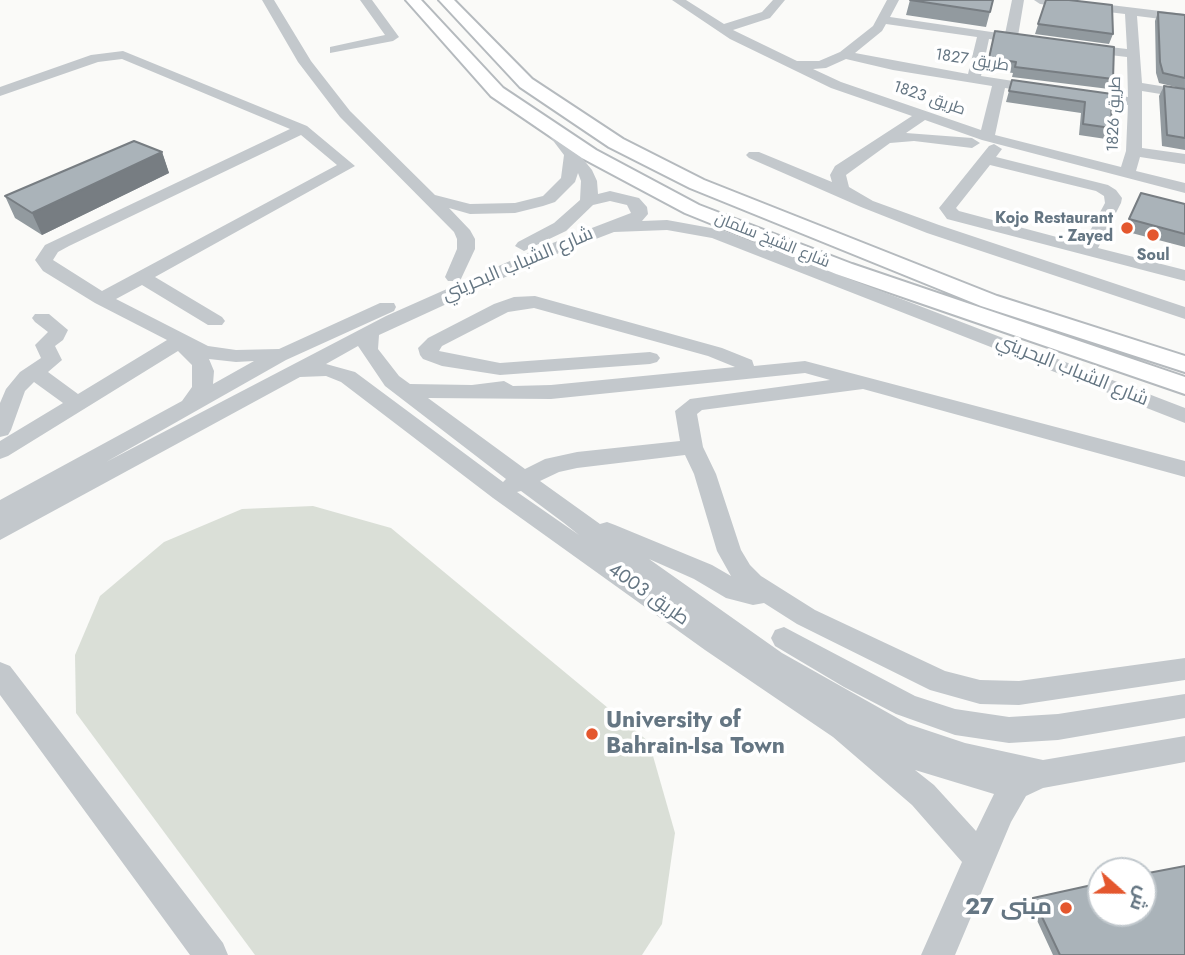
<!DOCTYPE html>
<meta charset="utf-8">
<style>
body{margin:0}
#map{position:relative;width:1185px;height:955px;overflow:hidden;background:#fafaf8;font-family:Jost,Cairo,sans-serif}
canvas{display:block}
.north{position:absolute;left:1087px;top:857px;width:70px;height:70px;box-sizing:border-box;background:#fff;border:2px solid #c1c8cd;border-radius:50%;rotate:111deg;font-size:19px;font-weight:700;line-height:28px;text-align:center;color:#657683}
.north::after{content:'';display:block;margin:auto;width:24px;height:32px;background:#e4572e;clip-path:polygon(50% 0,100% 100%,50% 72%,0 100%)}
</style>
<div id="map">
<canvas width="1185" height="955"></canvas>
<div class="north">ش</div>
</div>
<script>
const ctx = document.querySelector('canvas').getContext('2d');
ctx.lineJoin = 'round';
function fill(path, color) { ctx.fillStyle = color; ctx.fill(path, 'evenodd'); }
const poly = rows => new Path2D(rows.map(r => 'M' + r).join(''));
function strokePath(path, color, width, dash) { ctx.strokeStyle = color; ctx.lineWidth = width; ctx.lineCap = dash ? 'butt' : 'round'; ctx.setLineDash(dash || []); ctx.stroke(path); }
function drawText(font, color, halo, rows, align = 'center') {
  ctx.font = font + ' Jost,Cairo,sans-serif'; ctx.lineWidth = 7; ctx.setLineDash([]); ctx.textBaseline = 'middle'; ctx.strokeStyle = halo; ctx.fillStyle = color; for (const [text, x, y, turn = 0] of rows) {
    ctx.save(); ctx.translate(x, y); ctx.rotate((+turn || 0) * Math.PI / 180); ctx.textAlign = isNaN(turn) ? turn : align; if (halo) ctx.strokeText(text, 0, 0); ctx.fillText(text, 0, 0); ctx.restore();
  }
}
fill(poly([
 [313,506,391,528,649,742,675,833,662,924,642,955,255,955,76,713,75,655,100,596,164,542,242,509]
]), '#dadfd7');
const major = poly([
 [406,0,421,0,503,88,596,150,699,205,852,264,1185,377,1185,394,836,274,685,213,582,158,491,96,406,0],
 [439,0,454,0,532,79,623,139,704,180,997,296,1185,356,1185,372,981,306,690,188,609,147,520,87,439,0]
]);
strokePath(major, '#b5babe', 4);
fill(poly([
 [262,0,274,0,311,61,350,111,435,195,470,204,515,203,543,196,561,178,564,155,548,134,555,130,560,131,592,170,597,181,598,194,610,191,639,198,647,207,648,214,642,221,667,220,722,230,1185,408,1185,423,712,238,667,230,614,232,549,257,379,335,378,349,399,376,410,384,472,385,504,381,513,386,551,385,735,367,708,356,534,308,508,312,442,346,439,351,500,363,650,352,657,354,660,358,657,362,650,364,500,375,442,366,423,359,420,355,418,348,428,338,494,304,514,297,535,296,722,348,752,360,754,366,805,361,1185,461,1185,477,863,389,702,410,697,414,703,447,716,474,741,550,750,565,761,576,815,610,945,671,980,680,1019,681,1185,658,1185,680,1019,705,980,704,930,690,797,624,764,603,753,605,726,598,694,579,649,559,782,653,908,724,965,743,1043,760,1185,736,1185,762,1043,788,1026,796,1011,822,955,955,921,955,962,862,912,805,833,737,705,650,493,498,341,382,326,376,300,377,0,540,0,500,182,401,192,387,192,365,178,351,8,456,0,459,0,441,63,403,34,382,25,391,11,430,8,435,0,437,0,403,6,389,20,372,41,358,35,345,48,332,35,322,32,318,35,314,49,314,68,330,63,340,55,346,62,360,48,372,78,394,167,340,95,303,43,271,35,260,45,245,290,129,122,59,98,62,0,96,0,87,91,55,123,51,307,126,355,166,155,277,222,317,225,321,222,325,208,325,142,285,116,299,208,346,236,350,279,349,380,303,394,303,396,307,394,311,286,360,106,462,386,316,537,249,631,213,627,205,610,201,593,205,566,231,524,251,515,246,518,242,554,223,580,200,581,181,578,173,575,182,555,202,543,206,515,213,470,214,449,208,470,230,475,239,475,249,460,281,448,281,445,277,457,249,457,239,454,232,340,117,298,62,262,0],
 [301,135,337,165,102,291,53,260,58,252,69,246,301,135],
 [358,346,385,386,506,479,503,482,355,372,326,364,358,346],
 [209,359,236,362,254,361,213,384,214,371,209,359],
 [805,373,830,380,690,399,675,411,680,441,577,452,545,459,525,469,428,398,551,399,805,373],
 [685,455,694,474,717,551,731,576,712,565,615,525,607,522,600,524,540,481,559,472,577,468,685,455],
 [521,491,564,523,579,535,517,492,521,491],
 [915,770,994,794,976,831,934,785,915,770],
 [360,0,372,0,399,37,393,41,330,53,330,47,385,35,360,0],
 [672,0,686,0,724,24,762,12,773,0,785,0,770,18,733,30,797,61,819,61,840,52,873,26,887,0,899,0,890,17,1005,34,1012,0,1024,0,1018,36,1028,40,1022,44,989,39,981,76,1039,85,1046,89,1039,93,1005,88,995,135,1121,167,1126,151,1128,105,1083,99,1076,95,1083,91,1128,97,1127,57,1084,52,1078,48,1084,44,1127,49,1125,14,1040,4,1034,0,1069,0,1185,14,1185,22,1137,16,1142,83,1185,90,1185,98,1142,91,1142,148,1185,154,1185,164,1140,157,1136,171,1185,183,1185,193,982,140,925,120,906,133,972,138,980,143,972,148,914,141,890,143,846,175,849,187,873,201,939,225,1185,307,1185,319,927,233,861,207,749,158,746,155,749,152,759,152,832,182,830,175,835,166,912,116,831,88,730,39,672,0],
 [886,24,977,37,968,74,855,53,882,31,886,24],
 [846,59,893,70,992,86,981,130,841,82,813,69,826,68,846,59],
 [994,144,1002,149,996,157,1108,185,1116,190,1122,198,1121,203,1098,248,1185,270,1185,281,947,219,939,208,989,146,994,144],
 [990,165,1096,191,1104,196,1105,203,1083,244,959,211,956,208,990,165],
 [784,627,915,696,955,709,1009,717,1058,714,1185,694,1185,718,1058,740,1009,743,955,735,896,714,844,687,775,646,771,638,775,630,784,627],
 [0,662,10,666,223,943,228,955,190,955,0,695,0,662]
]), '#c3c8cc');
fill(major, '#fff');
fill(poly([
 [910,0,990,12,986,27,906,15],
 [1046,0,1113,34,1109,44,1035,34],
 [1158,12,1185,15,1185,150,1162,146,1159,96,1164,86,1184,89,1159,83,1156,73,1155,21],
 [995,31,1113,79,1109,89,1012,77,1013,73,986,69],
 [1012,80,1112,94,1111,128,1106,139,1079,135,1081,113,1006,102],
 [162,152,169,173,42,235,15,218,5,196],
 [1141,193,1185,204,1185,247,1124,231],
 [1033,898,1185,955,1053,955,1029,903]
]), '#929a9f');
fill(poly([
 [162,152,169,173,42,235,32,213]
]), '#777d82');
const building = poly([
 [910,0,993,0,990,12,910,0],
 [1046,0,1069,0,1112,5,1113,34,1038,24,1046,0],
 [1158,12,1185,15,1185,78,1163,73,1160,62,1158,12],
 [995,31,1114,47,1113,79,1015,67,1016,62,989,58,995,31],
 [1012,80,1112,94,1111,128,1083,124,1085,102,1009,91,1012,80],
 [1164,86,1185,89,1185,138,1167,135,1164,86],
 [134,141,162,152,32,213,5,196,134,141],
 [1141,193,1185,204,1185,234,1129,219,1141,193],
 [1185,866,1185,955,1060,955,1033,898,1101,883,1101,913,1143,913,1143,874,1185,866]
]);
fill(building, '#aab3b9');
strokePath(building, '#777d82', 2);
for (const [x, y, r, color] of [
 [1127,228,7,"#e4572e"],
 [1153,235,7,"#e4572e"],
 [592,734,7,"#e4572e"],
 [1066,908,7,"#e4572e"]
]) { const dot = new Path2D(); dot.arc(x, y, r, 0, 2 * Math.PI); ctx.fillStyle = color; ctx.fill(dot); strokePath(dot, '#fff', 2.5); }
drawText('16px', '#657683', '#fff', [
 ["طريق 1827",972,61,9],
 ["طريق 1823",929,99,19],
 ["طريق 1826",1115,114,-88],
 ["شارع الشيخ سلمان",772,241,22]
]);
drawText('bold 16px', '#657683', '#fff', [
 ["Kojo Restaurant",1113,219],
 ["- Zayed",1113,237],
 ["Soul",1153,256,"center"]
], 'right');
drawText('19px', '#657683', '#fff', [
 ["شارع الشباب البحريني",518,265,-23],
 ["شارع الشباب البحريني",1072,371,22],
 ["طريق 4003",648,595,35]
]);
drawText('bold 23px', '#657683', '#fff', [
 ["University of",606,721],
 ["Bahrain-Isa Town",606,747],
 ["مبنى 27",1052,908,"right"]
], 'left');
</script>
